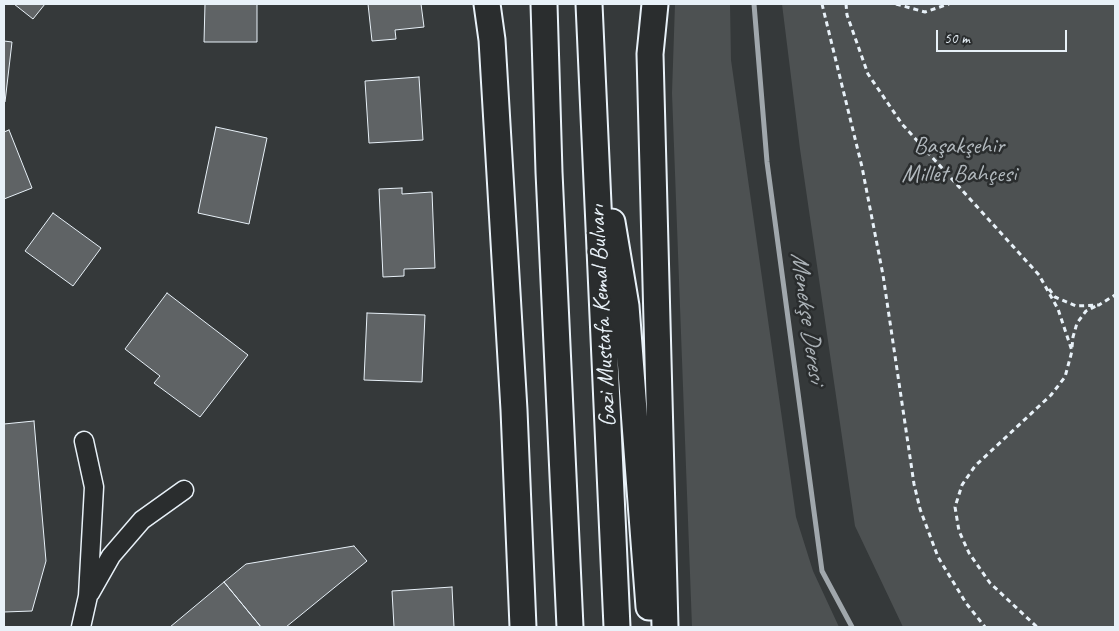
<!DOCTYPE html>
<meta charset="utf-8">
<style>
body{margin:0}
#map{position:relative;width:1119px;height:631px;overflow:hidden;background:#35393a;font-family:Caveat,sans-serif}
canvas{display:block}
.frame{position:absolute;inset:0;border:5px solid #e8f1f8;pointer-events:none}
.scale{position:absolute;left:936px;top:30px;width:131px;height:22px;box-sizing:border-box;border:2px solid #e8f1f8;border-top:0;padding-left:6px;font-size:15px;line-height:18px;white-space:nowrap;color:#e8f1f8;-webkit-text-stroke:4px #2a2d2e;paint-order:stroke}
</style>
<div id="map">
<canvas width="1119" height="631"></canvas>
<div class="frame"></div>
<div class="scale">50 m</div>
</div>
<script>
const ctx = document.querySelector('canvas').getContext('2d');
ctx.lineJoin = 'round';
function fill(path, color) { ctx.fillStyle = color; ctx.fill(path, 'evenodd'); }
const poly = rows => new Path2D(rows.map(r => 'M' + r).join(''));
function strokePath(path, color, width, dash) { ctx.strokeStyle = color; ctx.lineWidth = width; ctx.lineCap = dash ? 'butt' : 'round'; ctx.setLineDash(dash || []); ctx.stroke(path); }
function drawText(font, color, halo, rows, align = 'center') {
  ctx.font = font + ' Caveat,sans-serif'; ctx.lineWidth = 5; ctx.setLineDash([]); ctx.textBaseline = 'middle'; ctx.strokeStyle = halo; ctx.fillStyle = color; for (const [text, x, y, turn = 0] of rows) {
    ctx.save(); ctx.translate(x, y); ctx.rotate((+turn || 0) * Math.PI / 180); ctx.textAlign = isNaN(turn) ? turn : align; if (halo) ctx.strokeText(text, 0, 0); ctx.fillText(text, 0, 0); ctx.restore();
  }
}
fill(poly([
 [675,4,730,4,731,60,796,517,813,571,839,627,692,627,672,93],
 [782,4,1115,4,1115,627,903,627,855,526,800,149]
]), '#4d5152');
strokePath(poly([
 [754,4,767,162,822,571,852,627]
]), '#a0a7ac', 5);
const building = poly([
 [14,4,45,4,33,19,14,4],
 [205,4,257,4,257,42,204,42,205,4],
 [368,4,421,4,424,27,395,30,396,39,372,41,368,4],
 [4,41,12,42,5,102,4,102,4,41],
 [419,77,423,140,369,143,365,81,419,77],
 [216,127,267,138,249,224,198,213,216,127],
 [9,130,32,188,4,199,4,132,9,130],
 [402,188,402,194,432,192,435,268,404,269,404,276,383,277,379,189,402,188],
 [53,213,101,248,73,286,25,251,53,213],
 [167,293,248,355,200,417,154,383,160,376,125,349,167,293],
 [367,313,425,315,422,382,364,380,367,313],
 [34,421,46,561,32,611,4,612,4,424,34,421],
 [354,546,367,561,286,627,261,627,224,582,246,564,354,546],
 [224,582,261,627,170,627,224,582],
 [452,587,454,627,394,627,392,591,452,587]
]);
fill(building, '#5f6365');
strokePath(building, '#e8f1f8', 1);
const minor = poly([
 [90,593,111,556,142,520,184,490],
 [81,627,88,596,94,487,84,441]
]);
const highway = poly([
 [487,4,492,40,514,410,523,627],
 [544,4,549,172,570,627],
 [589,4,617,627],
 [655,4,650,54,665,627],
 [612,222,626,306,649,607]
]);
strokePath(minor, '#e8f1f8', 21);
strokePath(highway, '#e8f1f8', 29);
strokePath(poly([
 [822,4,862,167,883,275,914,484,920,509,938,557,966,603,985,627],
 [846,4,847,15,868,74,902,124,1039,275,1058,309,1072,351,1065,377,1051,395,975,466,962,485,955,507,959,531,969,553,990,583,1037,627],
 [896,4,925,12,949,4],
 [1049,289,1055,297,1076,306,1099,305,1115,295],
 [1072,347,1073,337,1077,323,1086,311,1096,306]
]), '#e8f1f8', 3, [5, 4]);
strokePath(minor, '#2a2d2e', 18);
strokePath(highway, '#2a2d2e', 25);
drawText('24px', '#b2b9be', '#2a2d2e', [
 ["Başakşehir",959,147],
 ["Millet Bahçesi",959,175]
]);
drawText('24px', '#e8f1f8', '#2a2d2e', [
 ["Gazi Mustafa Kemal Bulvarı",603,316,-93]
]);
drawText('italic 25px', '#acb3b8', '#2a2d2e', [
 ["Menekşe Deresi",807,317,82]
]);
</script>
